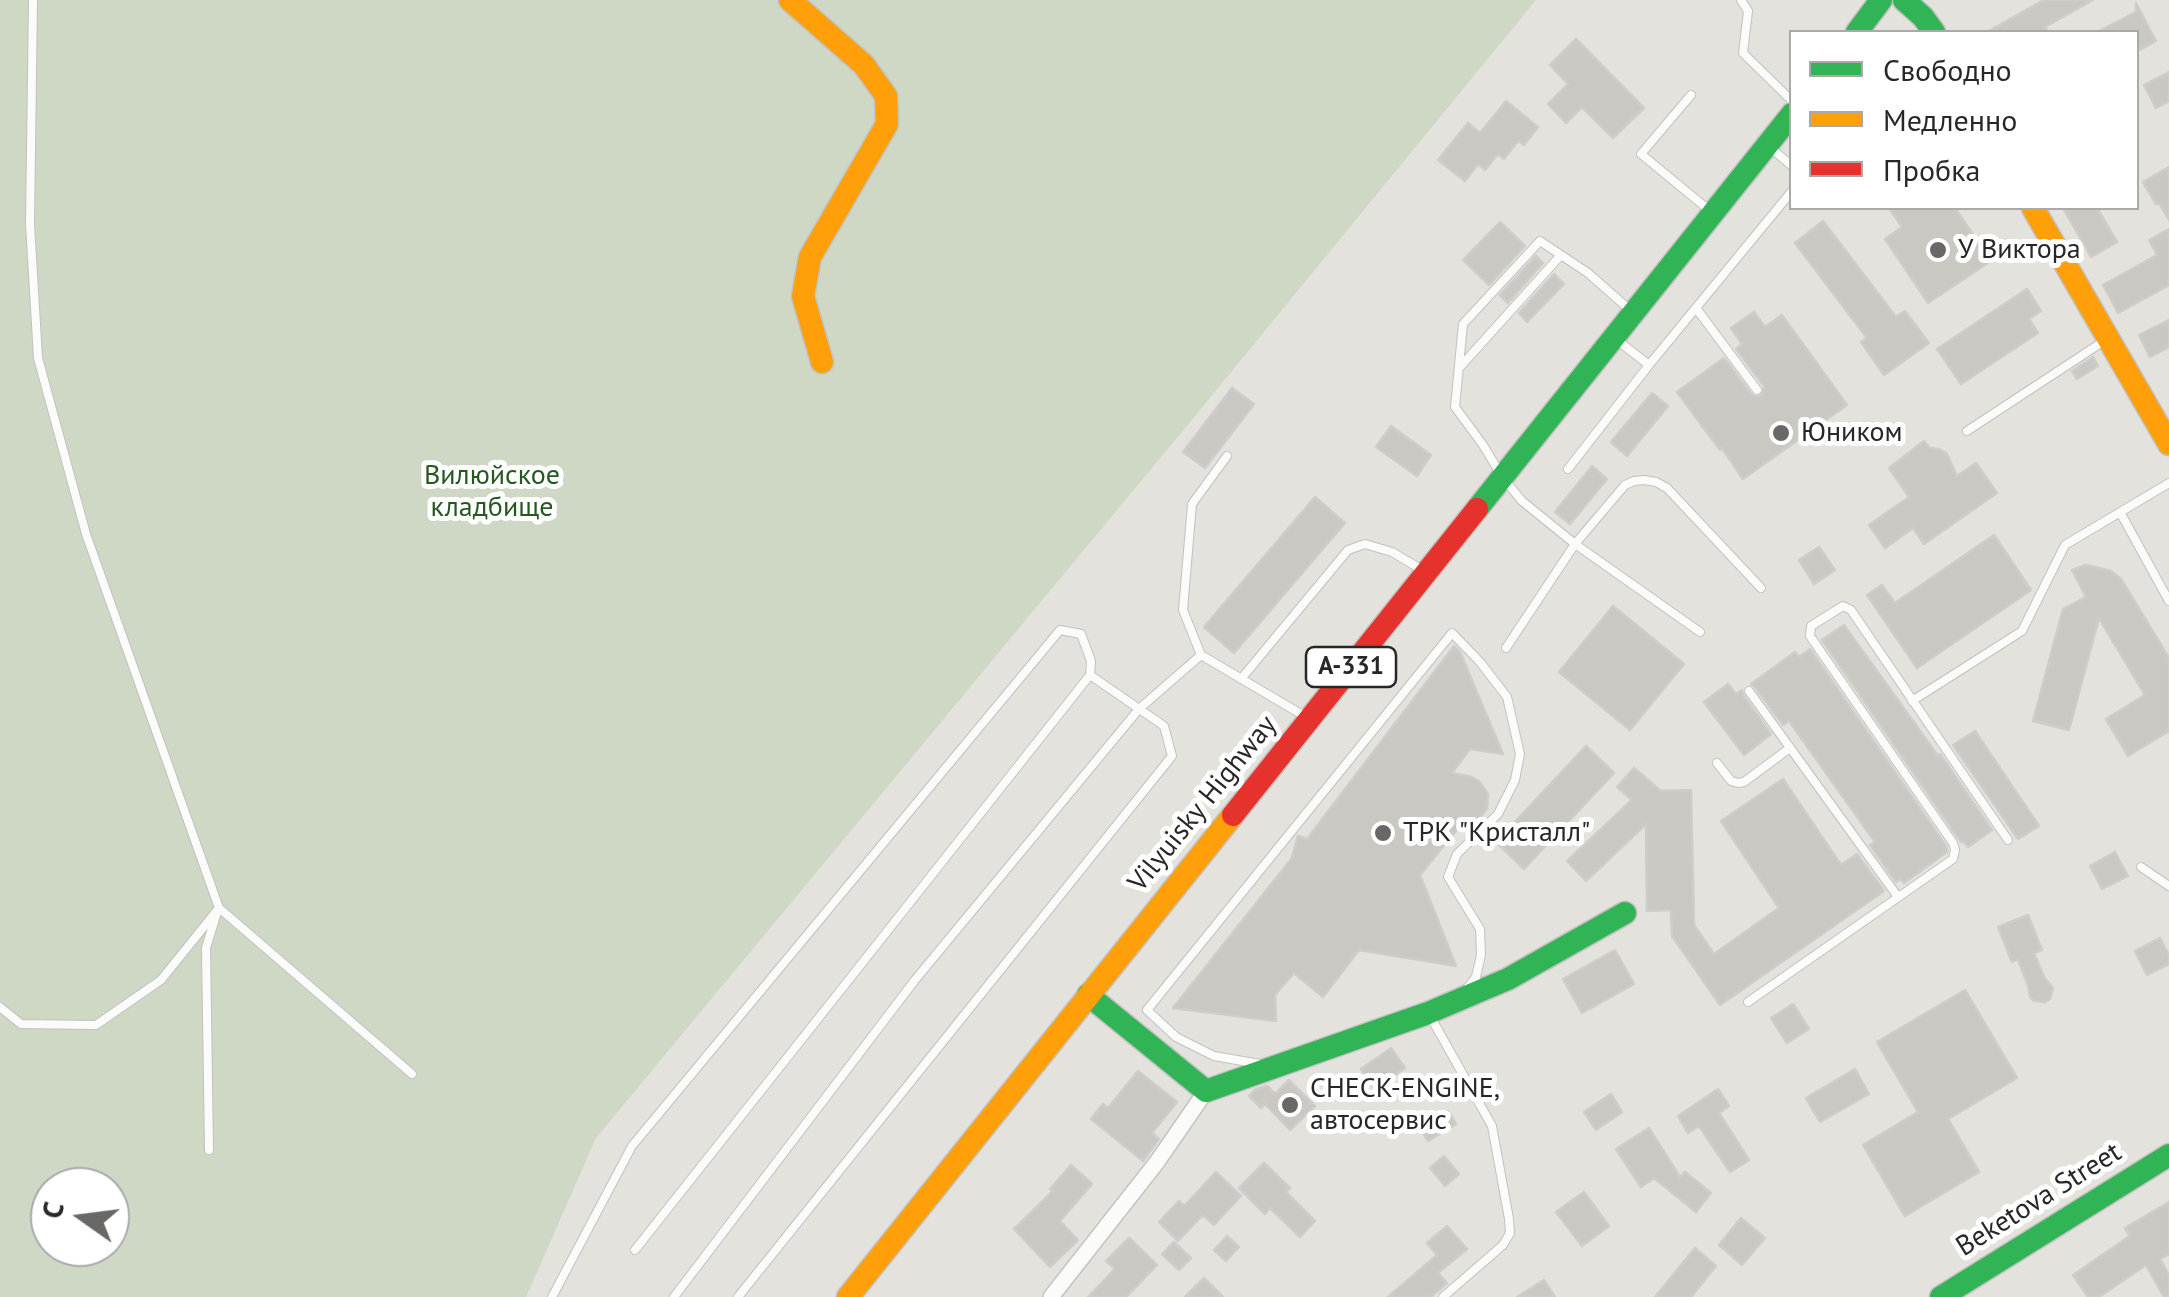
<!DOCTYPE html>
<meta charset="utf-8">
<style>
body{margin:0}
#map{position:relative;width:2169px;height:1297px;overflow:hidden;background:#e4e2dc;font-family:"PT Sans",sans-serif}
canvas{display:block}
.legend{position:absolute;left:1789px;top:30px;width:350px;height:180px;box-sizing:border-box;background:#fff;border:2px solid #a9a9a9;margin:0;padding:12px 18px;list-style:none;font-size:30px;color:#272727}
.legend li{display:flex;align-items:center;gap:20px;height:50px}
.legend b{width:50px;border:2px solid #a9a9a9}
.north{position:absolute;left:30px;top:1167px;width:100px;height:100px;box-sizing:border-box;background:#fff;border:2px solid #a9a9a9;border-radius:50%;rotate:284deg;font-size:28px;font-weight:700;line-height:40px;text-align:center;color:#272727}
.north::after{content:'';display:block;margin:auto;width:35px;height:45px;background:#696866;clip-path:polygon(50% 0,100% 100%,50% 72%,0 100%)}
</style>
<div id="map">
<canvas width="2169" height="1297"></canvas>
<ul class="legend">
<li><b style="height:12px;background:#30b455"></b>Свободно</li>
<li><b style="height:12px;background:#ff9f0a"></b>Медленно</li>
<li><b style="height:12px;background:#e5322d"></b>Пробка</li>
</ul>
<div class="north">С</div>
</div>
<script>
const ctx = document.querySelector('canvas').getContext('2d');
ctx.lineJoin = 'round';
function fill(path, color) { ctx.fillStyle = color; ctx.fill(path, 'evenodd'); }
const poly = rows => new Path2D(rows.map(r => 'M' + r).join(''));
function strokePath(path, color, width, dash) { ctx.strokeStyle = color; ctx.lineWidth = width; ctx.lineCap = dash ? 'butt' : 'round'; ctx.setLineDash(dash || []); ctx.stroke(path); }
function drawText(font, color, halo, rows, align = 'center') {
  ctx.font = font + ' "PT Sans",sans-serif'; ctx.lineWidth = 10; ctx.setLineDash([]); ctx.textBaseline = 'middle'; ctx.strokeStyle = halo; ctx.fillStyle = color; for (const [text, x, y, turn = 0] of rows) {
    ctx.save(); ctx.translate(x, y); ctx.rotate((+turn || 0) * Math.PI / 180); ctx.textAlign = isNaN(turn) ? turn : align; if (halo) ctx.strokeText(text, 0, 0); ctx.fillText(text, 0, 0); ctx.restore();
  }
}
fill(poly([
 [0,0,1536,0,1195,416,596,1138,526,1297,0,1297],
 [50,1187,110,1187,110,1247,50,1247]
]), '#cfd8c5');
const building = poly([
 [2044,0,2093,0,2045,27,2048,32,1987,32,2044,0],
 [2136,3,2156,41,2136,52,2136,32,2097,32,2136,12,2136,3],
 [1576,39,1644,108,1613,138,1582,107,1566,123,1548,104,1568,84,1550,65,1576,39],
 [2169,72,2169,101,2156,108,2144,85,2169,72],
 [1506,101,1538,127,1524,145,1518,141,1504,159,1498,154,1485,170,1478,164,1465,181,1438,160,1468,123,1480,133,1506,101],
 [2169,167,2169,220,2159,203,2156,204,2143,182,2169,167],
 [1889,208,1955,208,1991,261,1928,303,1885,239,1902,227,1889,208],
 [2063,208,2097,208,2117,242,2091,257,2063,208],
 [1823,221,1896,317,1905,311,1929,343,1884,375,1861,342,1867,338,1795,243,1823,221],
 [1500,222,1525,246,1489,285,1463,260,1500,222],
 [2169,229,2169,285,2118,313,2103,285,2157,255,2149,240,2169,229],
 [1536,256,1543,263,1508,303,1500,295,1536,256],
 [1554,274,1564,284,1527,322,1519,313,1554,274],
 [2027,289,2041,311,2029,319,2038,333,1961,384,1937,349,2027,289],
 [1754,312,1765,327,1782,315,1847,405,1743,479,1722,448,1720,450,1677,392,1724,358,1752,395,1757,397,1762,395,1764,386,1736,349,1742,344,1731,328,1754,312],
 [2169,320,2169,347,2150,357,2139,335,2169,320],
 [2093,357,2098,366,2077,379,2072,371,2093,357],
 [1232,388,1254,404,1205,468,1183,452,1232,388],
 [1652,393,1668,406,1627,456,1611,442,1652,393],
 [1391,426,1431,455,1417,476,1376,447,1391,426],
 [1924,441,1930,448,1939,449,1947,454,1957,476,1976,463,1997,493,1924,544,1913,528,1885,548,1869,525,1909,497,1889,468,1924,441],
 [1592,466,1607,479,1570,524,1555,512,1592,466],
 [1315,497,1345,523,1234,653,1204,627,1315,497],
 [1994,535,2031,590,1917,668,1867,595,1882,585,1895,603,1994,535],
 [1819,547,1835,570,1814,584,1799,560,1819,547],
 [2086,565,2111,571,2121,579,2169,658,2169,731,2128,756,2106,719,2145,695,2099,618,2069,730,2033,721,2063,609,2086,597,2072,570,2086,565],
 [1613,606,1684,664,1630,730,1559,672,1613,606],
 [1844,625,1938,756,1940,754,1992,830,1968,847,1963,841,1961,842,1822,640,1844,625],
 [1454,646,1460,652,1503,754,1470,749,1452,773,1472,777,1479,781,1488,794,1487,809,1477,821,1460,826,1420,875,1456,966,1359,950,1323,997,1294,973,1275,995,1276,1021,1173,1008,1292,858,1298,836,1307,839,1454,646],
 [1810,649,1946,846,1947,852,1904,883,1901,879,1896,882,1870,845,1875,842,1789,721,1783,725,1755,687,1751,684,1795,652,1799,657,1810,649],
 [1728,684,1736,694,1742,690,1743,695,1771,734,1744,755,1704,702,1728,684],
 [1975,731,2039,826,2018,839,1953,745,1975,731],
 [1586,746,1614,773,1524,869,1496,842,1586,746],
 [1634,768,1661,791,1691,790,1694,925,1714,954,1779,908,1721,821,1783,779,1841,865,1857,854,1884,891,1720,1005,1672,936,1671,910,1647,911,1646,824,1586,881,1567,861,1632,800,1617,787,1634,768],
 [2115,852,2128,876,2102,889,2090,866,2115,852],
 [2028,915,2042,950,2034,953,2044,977,2053,988,2050,999,2045,1002,2034,1001,2030,997,2028,986,2018,959,2012,962,1998,927,2028,915],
 [2160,938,2169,955,2169,964,2147,975,2135,951,2160,938],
 [1615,950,1634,984,1582,1013,1563,979,1615,950],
 [1965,990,2017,1078,1948,1119,1979,1172,1905,1216,1863,1145,1918,1112,1877,1042,1965,990],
 [1793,1004,1809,1029,1787,1043,1771,1018,1793,1004],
 [1391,1048,1405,1068,1375,1089,1361,1069,1391,1048],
 [1855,1069,1869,1094,1820,1122,1806,1098,1855,1069],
 [1138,1071,1177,1102,1152,1133,1159,1139,1143,1161,1091,1119,1103,1104,1108,1108,1138,1071],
 [1289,1080,1315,1106,1290,1130,1265,1104,1261,1108,1249,1096,1256,1089,1267,1086,1275,1094,1289,1080],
 [1718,1089,1729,1106,1719,1113,1749,1160,1730,1172,1699,1126,1688,1133,1678,1116,1718,1089],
 [1611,1094,1622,1112,1596,1130,1584,1112,1611,1094],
 [1448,1111,1456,1124,1428,1141,1420,1128,1448,1111],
 [1649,1128,1680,1177,1685,1172,1711,1193,1696,1212,1654,1178,1641,1187,1616,1149,1649,1128],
 [1444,1156,1459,1174,1445,1186,1430,1168,1444,1156],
 [1264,1163,1290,1188,1286,1192,1315,1221,1300,1237,1270,1208,1265,1214,1239,1188,1264,1163],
 [1071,1165,1092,1184,1060,1221,1078,1240,1050,1267,1014,1229,1053,1191,1050,1189,1071,1165],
 [1216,1172,1241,1196,1214,1225,1203,1215,1178,1241,1159,1222,1179,1201,1184,1206,1216,1172],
 [1584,1192,1609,1226,1582,1246,1556,1212,1584,1192],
 [2169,1202,2169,1254,2160,1259,2169,1275,2169,1297,2164,1297,2146,1265,2099,1297,2088,1297,2073,1275,2130,1236,2125,1228,2169,1202],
 [1741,1218,1765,1238,1742,1265,1719,1245,1741,1218],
 [1447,1226,1467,1249,1438,1273,1447,1283,1431,1297,1388,1297,1437,1255,1427,1243,1447,1226],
 [1227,1236,1239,1247,1226,1261,1214,1250,1227,1236],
 [1129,1238,1157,1265,1126,1297,1088,1297,1115,1269,1106,1261,1129,1238],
 [1174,1242,1191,1258,1179,1270,1162,1254,1174,1242],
 [1695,1248,1716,1266,1691,1297,1655,1297,1695,1248],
 [1204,1278,1223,1297,1185,1297,1204,1278],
 [1544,1280,1555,1297,1517,1297,1544,1280]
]);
fill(building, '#c9c8c3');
strokePath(building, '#cfcdc9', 2.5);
const lane = poly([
 [33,0,30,224,38,358,86,534,219,908,412,1074],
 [1741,0,1748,11,1743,53,1792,101],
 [1691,95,1641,154,1709,210],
 [1772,149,1792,166],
 [1696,308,1757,390],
 [1630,310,1588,273,1540,241,1463,324,1455,407,1483,445,1503,478,1522,501,1575,544,1700,632],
 [1617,340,1649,365],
 [1460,367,1561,255],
 [1967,431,2104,341],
 [1568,469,1649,365,1792,191],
 [2120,512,2169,601],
 [1506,648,1575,544,1625,485,1634,481,1644,480,1656,482,1667,488,1761,588],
 [1201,655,1183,610,1192,504,1227,456],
 [1241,679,1348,550,1365,544,1392,552,1424,571],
 [1749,691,1898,897],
 [1912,701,2022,631,2065,545,2169,483],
 [1717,763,1731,781,1738,783,1744,782,1790,748],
 [2141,867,2169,886],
 [1748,1002,1953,859,1955,850,1953,843,1810,636,1811,626,1843,606,1851,610,2008,840],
 [0,1007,21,1024,96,1025,161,980,219,908],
 [1430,1016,1492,1126,1509,1219,1510,1233,1503,1245,1443,1297],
 [1260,1064,1214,1056,1176,1037,1147,1010,1452,633,1480,662,1507,697,1520,754,1515,780,1498,814,1457,854,1448,877,1480,929,1481,955,1476,977,1468,987],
 [209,1150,206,948,217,912],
 [635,1250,1090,675],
 [552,1297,632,1146,1060,630,1081,634,1091,661,1090,675,1164,726,1172,756,738,1297],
 [674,1297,915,980,1139,709,1201,655,1306,717]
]);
const street = poly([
 [1051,1297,1157,1162,1206,1091]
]);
const fast = poly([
 [1904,0,1923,17,1934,32],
 [1857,32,1881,0],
 [1477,509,1792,114],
 [1088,995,1206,1091,1428,1013,1508,979,1625,913],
 [1941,1297,2169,1155]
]);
const slow = poly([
 [790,0,864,65,886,96,887,124,810,257,803,296,822,362],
 [2033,208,2169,444],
 [848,1297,1233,815]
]);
const jam = poly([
 [1233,815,1477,509]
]);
strokePath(lane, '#c2c1c1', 10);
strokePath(street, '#c2c1c1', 18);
strokePath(fast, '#c2c1c1', 25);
strokePath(slow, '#c2c1c1', 25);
strokePath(jam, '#c2c1c1', 25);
strokePath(lane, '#fbfbfa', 8);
strokePath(street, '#fbfbfa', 15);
strokePath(fast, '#30b455', 22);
strokePath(slow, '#ff9f0a', 22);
strokePath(jam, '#e5322d', 22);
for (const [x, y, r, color] of [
 [1938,250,10,"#696866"],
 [1781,433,10,"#696866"],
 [1383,833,10,"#696866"],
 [1290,1105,10,"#696866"]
]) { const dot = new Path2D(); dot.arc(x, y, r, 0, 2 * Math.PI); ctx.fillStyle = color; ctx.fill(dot); strokePath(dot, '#fff', 4); }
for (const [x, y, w] of [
 [1351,667,90]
]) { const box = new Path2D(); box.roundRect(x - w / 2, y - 20, w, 40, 8); ctx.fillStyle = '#fff'; ctx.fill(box); strokePath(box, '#272727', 2.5); }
drawText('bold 25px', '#272727', null, [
 ["А-331",1351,667]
]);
drawText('28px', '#272727', '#fff', [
 ["У Виктора",1958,250],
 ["Юником",1801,433],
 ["ТРК \"Кристалл\"",1403,833],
 ["CHECK-ENGINE,",1310,1089],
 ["автосервис",1310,1121]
], 'left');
drawText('28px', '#255921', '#fff', [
 ["Вилюйское",492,476],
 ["кладбище",492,508]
]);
drawText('28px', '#272727', '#fff', [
 ["Vilyuisky Highway",1203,804,-51],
 ["Beketova Street",2039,1200,-32]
]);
</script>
